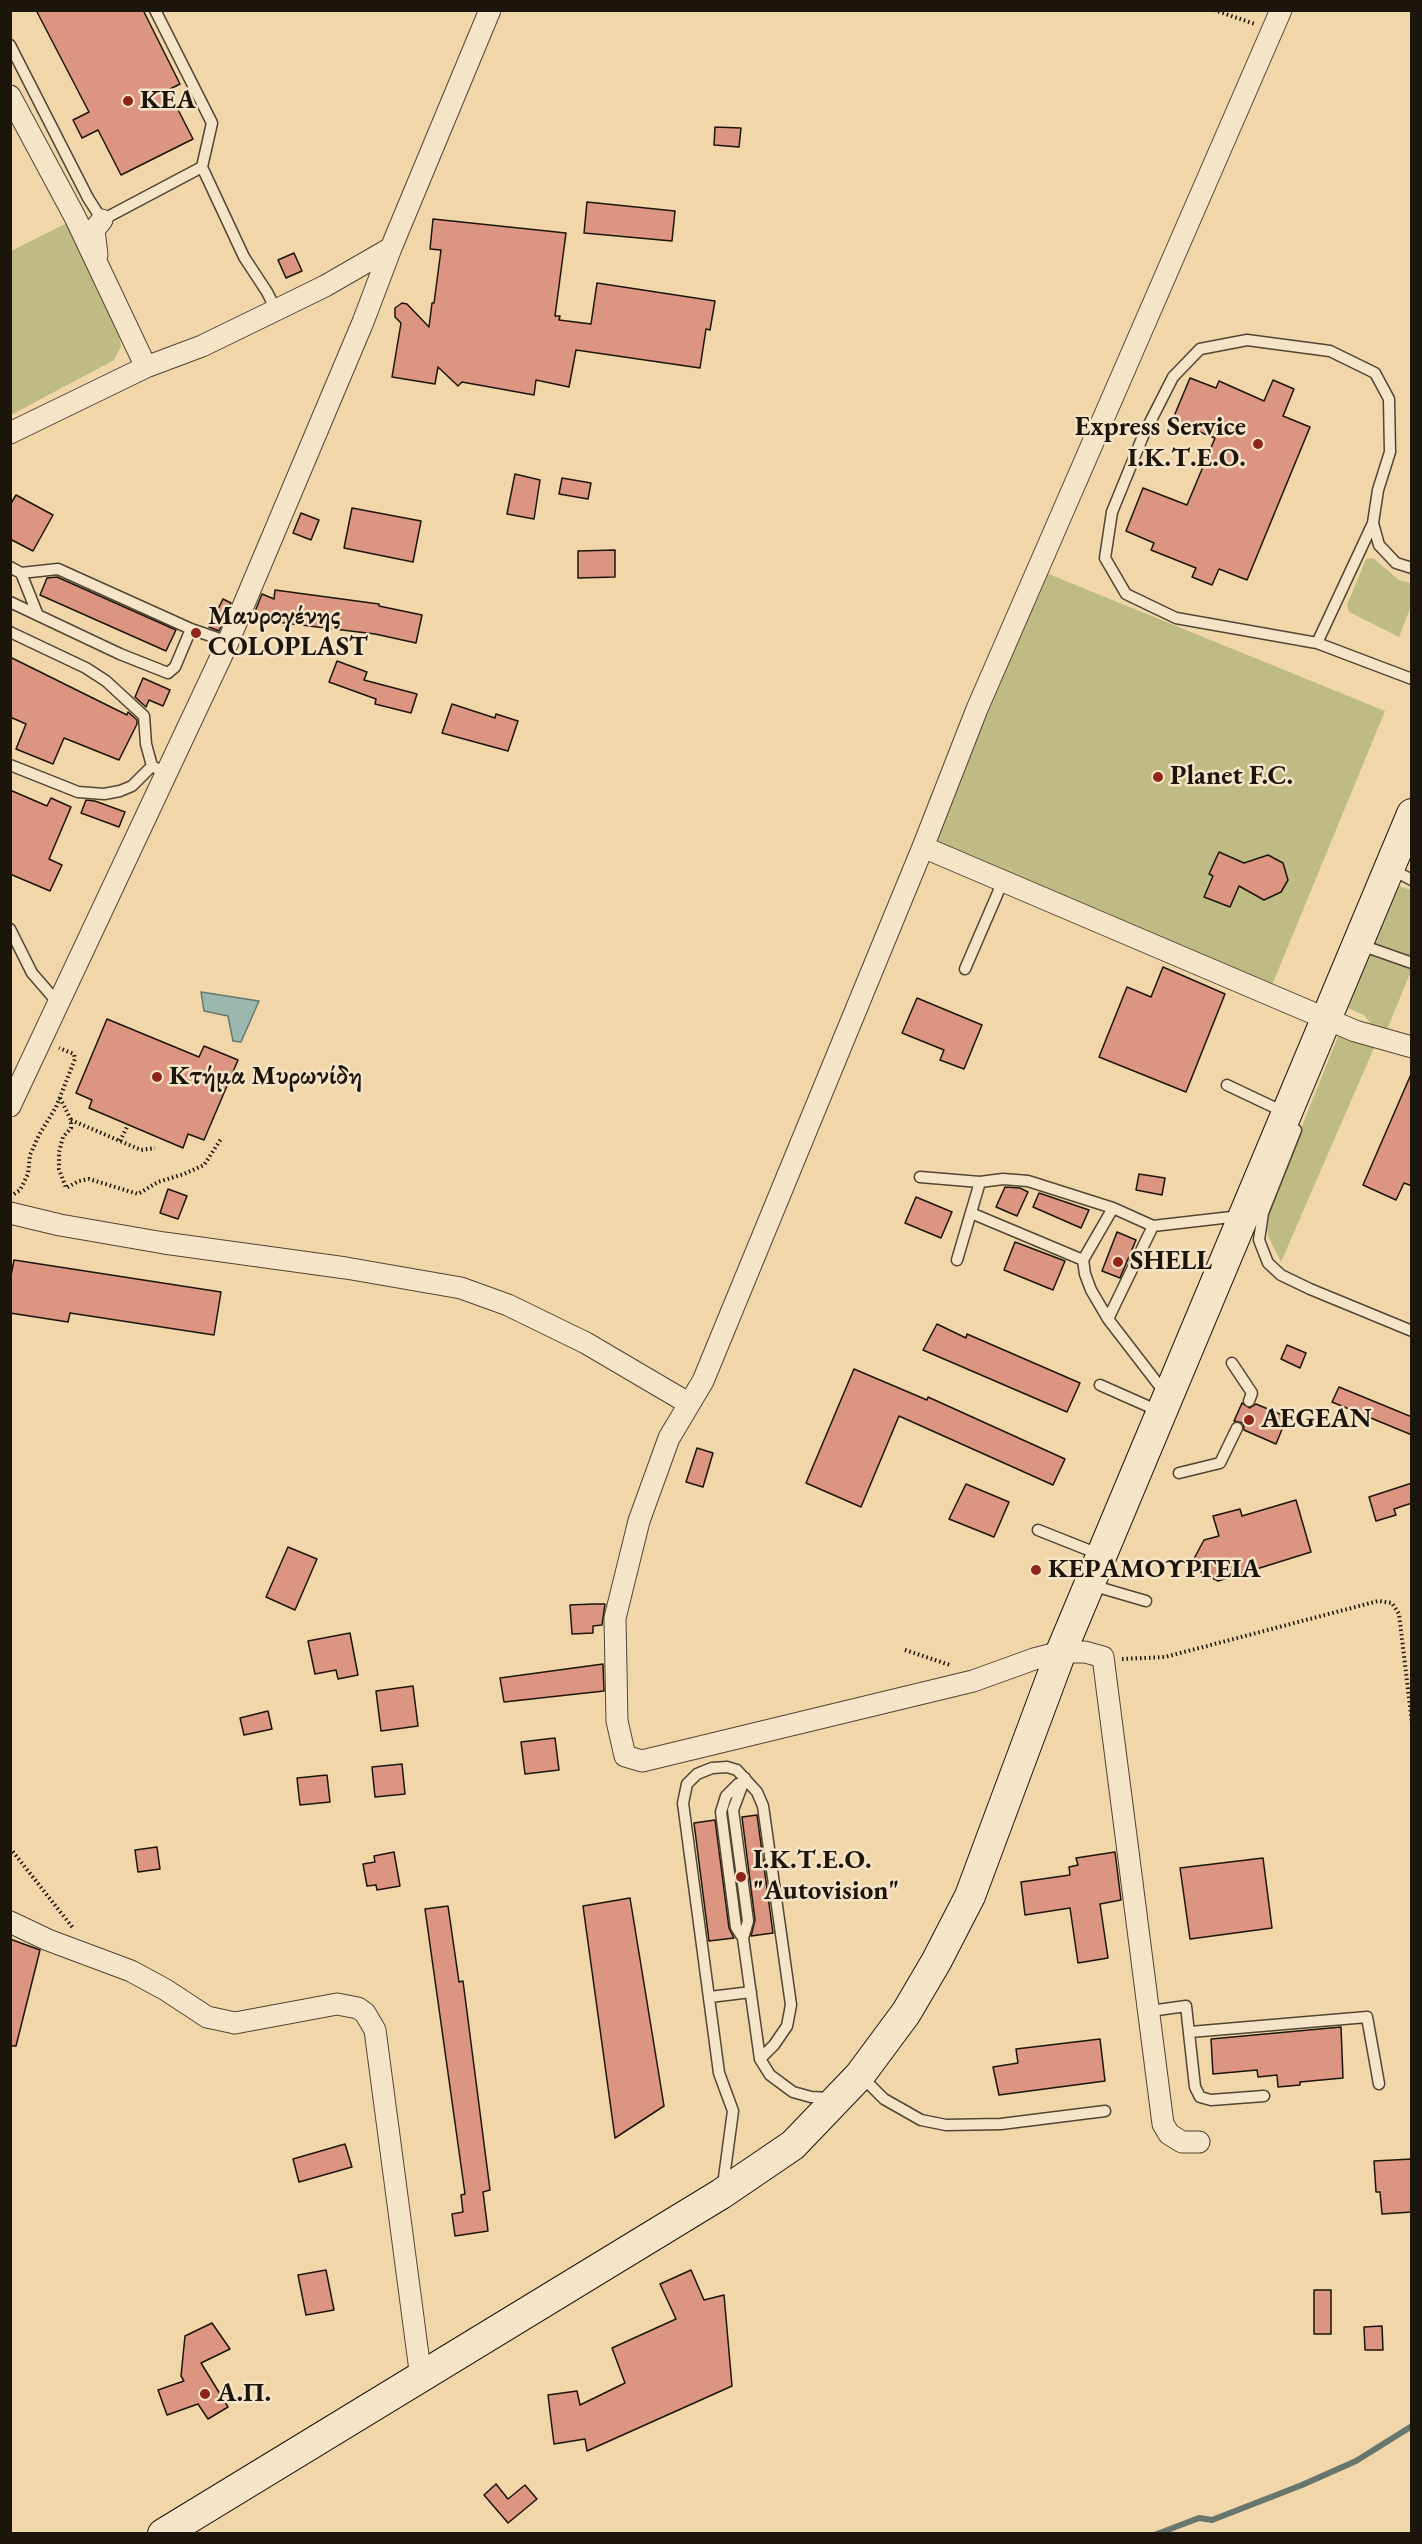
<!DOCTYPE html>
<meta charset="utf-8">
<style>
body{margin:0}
#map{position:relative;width:1422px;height:2544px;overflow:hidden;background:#f0d6a9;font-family:"EB Garamond",serif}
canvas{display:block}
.frame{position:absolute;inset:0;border:12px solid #1c150c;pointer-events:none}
</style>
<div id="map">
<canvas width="1422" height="2544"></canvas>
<div class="frame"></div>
</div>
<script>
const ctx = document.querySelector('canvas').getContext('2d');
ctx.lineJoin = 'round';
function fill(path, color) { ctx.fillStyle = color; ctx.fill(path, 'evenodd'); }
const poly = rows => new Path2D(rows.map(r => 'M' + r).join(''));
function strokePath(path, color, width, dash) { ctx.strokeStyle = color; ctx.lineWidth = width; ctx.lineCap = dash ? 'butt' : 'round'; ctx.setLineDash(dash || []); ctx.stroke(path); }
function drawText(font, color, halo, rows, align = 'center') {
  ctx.font = font + ' "EB Garamond",serif'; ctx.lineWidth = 5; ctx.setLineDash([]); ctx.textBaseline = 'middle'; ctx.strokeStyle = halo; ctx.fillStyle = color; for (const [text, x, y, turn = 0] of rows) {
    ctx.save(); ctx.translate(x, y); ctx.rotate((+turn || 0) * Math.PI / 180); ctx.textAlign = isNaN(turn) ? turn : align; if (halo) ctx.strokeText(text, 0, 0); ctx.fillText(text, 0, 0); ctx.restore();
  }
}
fill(poly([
 [75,219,116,320,121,346,114,360,11,415,11,251],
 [1373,558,1399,580,1411,583,1411,606,1399,637,1349,612,1347,605,1366,559],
 [1046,573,1385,711,1270,990,930,844],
 [1395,885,1411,890,1411,971,1386,1032,1372,1025,1364,1015,1343,1006],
 [1339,1034,1377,1041,1281,1262,1268,1236,1267,1221,1271,1203]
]), '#bebc84');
const water = poly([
 [201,992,259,1001,241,1042,233,1041,228,1016,204,1011,201,992]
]);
fill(water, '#9bb8af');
strokePath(water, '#68776e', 1.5);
strokePath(poly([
 [1157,2534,1199,2518,1212,2520,1302,2485,1356,2461,1412,2426]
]), '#68776e', 6);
const building = poly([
 [36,10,143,10,180,84,168,90,193,139,121,175,98,130,82,138,73,120,89,112,36,10],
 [715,127,741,128,739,147,714,145,715,127],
 [587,202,675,211,672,241,584,233,587,202],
 [433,219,566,233,555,316,560,316,559,320,591,324,597,283,715,301,710,330,706,329,700,368,576,350,569,387,536,380,534,395,462,382,458,386,438,367,435,384,392,377,401,323,395,317,395,308,402,303,407,304,429,327,432,303,434,303,441,250,430,249,433,219],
 [294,253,302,271,286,278,278,260,294,253],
 [1190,378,1216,388,1219,381,1264,401,1273,380,1294,389,1283,416,1310,427,1247,580,1219,569,1212,585,1192,577,1196,568,1151,550,1154,543,1126,531,1143,488,1187,505,1215,438,1172,421,1190,378],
 [515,474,540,480,534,519,507,514,515,474],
 [562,478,591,483,588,499,559,494,562,478],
 [16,495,53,515,33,551,10,539,10,505,16,495],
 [352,508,421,521,413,562,344,548,352,508],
 [301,513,319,520,311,540,293,533,301,513],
 [615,550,615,577,578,578,578,551,615,550],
 [57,577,176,630,166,651,40,595,47,578,57,577],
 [275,590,379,604,379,606,422,615,416,643,375,634,252,619,262,594,274,599,275,590],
 [223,599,231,603,219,631,209,627,223,599],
 [10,657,127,715,128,712,137,720,137,724,119,760,64,738,53,764,16,749,26,724,10,717,10,657],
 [337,661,367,672,364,680,417,694,411,713,375,704,376,699,329,682,337,661],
 [143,678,170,690,163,706,149,700,146,707,135,697,143,678],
 [452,704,495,718,496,714,518,721,508,751,442,733,452,704],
 [10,790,47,806,51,798,71,807,49,859,62,865,50,891,10,874,10,790],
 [86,800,95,801,125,812,119,827,81,813,86,800],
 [1219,852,1244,863,1268,855,1283,863,1288,880,1281,892,1264,900,1239,886,1230,907,1204,897,1213,876,1209,874,1219,852],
 [1163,967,1225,994,1186,1092,1099,1057,1127,987,1151,997,1163,967],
 [917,998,982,1025,964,1069,940,1060,944,1050,902,1033,917,998],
 [107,1019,199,1057,204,1046,238,1060,204,1140,188,1134,183,1148,89,1108,92,1100,76,1093,107,1019],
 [1412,1072,1412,1186,1404,1183,1396,1200,1363,1185,1412,1072],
 [1139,1174,1165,1178,1162,1195,1136,1190,1139,1174],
 [1005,1187,1020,1188,1028,1192,1017,1216,996,1207,1005,1187],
 [168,1189,187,1196,178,1219,160,1213,168,1189],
 [1039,1193,1089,1210,1081,1228,1033,1207,1039,1193],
 [916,1197,952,1212,941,1238,905,1223,916,1197],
 [1117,1232,1136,1240,1120,1278,1102,1271,1117,1232],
 [1015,1242,1065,1261,1053,1290,1004,1270,1015,1242],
 [14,1260,221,1292,214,1335,70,1313,68,1322,10,1313,10,1281,14,1260],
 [937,1324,966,1338,967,1334,1080,1383,1067,1412,923,1350,937,1324],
 [1287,1345,1306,1353,1300,1368,1281,1359,1287,1345],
 [854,1369,927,1400,928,1397,1065,1459,1053,1485,899,1416,861,1507,806,1483,854,1369],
 [1339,1387,1412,1417,1412,1435,1332,1402,1339,1387],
 [1242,1403,1250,1408,1256,1404,1287,1417,1276,1444,1244,1430,1243,1423,1234,1421,1242,1403],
 [697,1448,713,1453,703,1487,686,1482,697,1448],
 [1412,1483,1412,1503,1394,1509,1396,1515,1376,1521,1369,1497,1412,1483],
 [966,1484,1009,1502,994,1537,949,1519,966,1484],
 [1296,1500,1311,1552,1218,1581,1190,1566,1204,1540,1219,1536,1213,1516,1240,1509,1242,1516,1296,1500],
 [288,1547,317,1559,295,1610,266,1597,288,1547],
 [593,1604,605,1604,602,1625,593,1626,593,1633,572,1634,570,1605,593,1604],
 [350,1633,358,1675,338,1679,336,1670,315,1674,308,1641,350,1633],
 [603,1664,604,1691,504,1702,500,1678,603,1664],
 [413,1686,418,1726,381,1731,376,1691,413,1686],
 [268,1711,272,1729,244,1735,240,1718,268,1711],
 [555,1738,559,1770,525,1774,521,1742,555,1738],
 [402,1764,405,1794,375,1797,372,1767,402,1764],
 [327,1775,330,1802,300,1805,297,1778,327,1775],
 [757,1815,773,1933,751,1936,755,1920,742,1817,757,1815],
 [715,1820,729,1928,734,1938,709,1941,694,1823,715,1820],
 [157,1847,160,1869,138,1872,135,1850,157,1847],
 [394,1852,400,1886,377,1890,376,1885,367,1886,363,1864,375,1862,374,1856,394,1852],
 [1115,1852,1121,1900,1100,1904,1108,1958,1078,1963,1070,1908,1025,1915,1021,1882,1070,1875,1069,1867,1078,1865,1076,1858,1115,1852],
 [1263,1858,1272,1928,1190,1939,1180,1868,1263,1858],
 [630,1898,664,2106,615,2138,583,1906,630,1898],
 [448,1906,459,1982,463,1981,490,2190,483,2192,488,2231,455,2236,452,2214,463,2212,461,2195,465,2194,425,1909,448,1906],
 [10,1939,40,1950,16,2046,10,2046,10,1939],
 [1341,2027,1343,2078,1300,2082,1300,2085,1278,2087,1277,2075,1258,2077,1257,2070,1213,2074,1211,2039,1341,2027],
 [1100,2039,1105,2081,999,2095,993,2067,1018,2063,1016,2049,1100,2039],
 [345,2144,352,2167,299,2182,293,2159,345,2144],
 [1412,2159,1412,2212,1382,2214,1380,2192,1376,2192,1374,2161,1412,2159],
 [326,2270,334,2310,306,2315,298,2275,326,2270],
 [691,2270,704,2300,724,2295,732,2386,587,2451,585,2439,554,2444,548,2395,577,2391,580,2405,625,2383,612,2348,676,2319,660,2284,691,2270],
 [1314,2290,1331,2290,1331,2334,1314,2334,1314,2290],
 [212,2323,230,2349,201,2363,228,2407,208,2419,198,2404,167,2415,158,2390,184,2381,181,2376,185,2336,212,2323],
 [1382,2326,1383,2350,1365,2350,1364,2327,1382,2326],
 [496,2484,508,2499,525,2485,537,2499,508,2523,484,2495,496,2484]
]);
fill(building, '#db9580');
strokePath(building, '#1c150c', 1.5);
const lane = poly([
 [155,10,212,123,202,167,244,257,267,292,276,310],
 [10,45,88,198,102,220,202,167],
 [10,567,21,573,58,569,191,629,228,642],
 [1412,568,1396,563,1379,545,1373,523,1378,490,1390,452,1389,399,1375,373,1330,351,1247,340,1200,349,1173,377,1143,436,1112,512,1105,558,1126,594,1176,618,1317,643,1412,679],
 [21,573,37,613],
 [10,602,120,654,168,673,175,667,191,629],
 [10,632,86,668,106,681,144,716,146,744,152,766,166,773],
 [1317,643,1373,523],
 [10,765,78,792,104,794,120,791,132,786,152,766],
 [1391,869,1412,880],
 [10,929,32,973,58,1003],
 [1358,944,1412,963],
 [965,969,1003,881],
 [1227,1085,1286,1113],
 [1296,1130,1263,1213,1259,1240,1268,1263,1281,1275,1310,1289,1412,1331],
 [920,1177,980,1182,1003,1179,1028,1181,1113,1208,1153,1226],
 [971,1213,1083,1260],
 [957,1260,980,1182],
 [1108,1319,1091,1290,1085,1274,1083,1260,1113,1208],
 [1232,1363,1252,1393,1249,1401],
 [1100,1385,1161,1412],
 [1165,1393,1108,1319,1153,1226,1240,1216],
 [1179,1473,1220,1463,1237,1428],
 [1038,1530,1101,1555],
 [1091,1585,1146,1601],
 [745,1778,733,1810,748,1921,743,1938,760,2059,770,2075,793,2092,811,2097,830,2098],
 [738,1784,726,1796,721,1812,736,1927,743,1938],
 [710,1997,751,1992],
 [1150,2011,1186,2006,1195,2087,1200,2097,1211,2100,1264,2096],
 [1190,2032,1367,2017,1379,2084],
 [862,2077,884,2099,921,2120,946,2125,1001,2124,1105,2111],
 [723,2185,733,2111,719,2073,683,1803,687,1784,697,1774,712,1768,727,1767,737,1770,757,1792,763,1806,791,2005,787,2026,774,2045,760,2059]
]);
const street = poly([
 [10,96,75,217,146,367],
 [97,255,94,230,102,220],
 [10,433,146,367,202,346,276,310,325,286,391,248],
 [923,847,1355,1031,1412,1047],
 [10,1106,228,642,363,322,391,248,490,10],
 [10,1213,60,1225,164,1243,346,1268,461,1288,508,1305,586,1343,688,1403],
 [10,1922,48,1940,131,1971,166,1990,207,2017,235,2023,337,2004,358,2008,365,2013,375,2030,421,2378],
 [1199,2142,1182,2142,1169,2134,1163,2124,1103,1657,1085,1652,1061,1652,1034,1659,973,1681,642,1761,625,1756,617,1721,615,1618,639,1521,669,1438,703,1381,923,847,977,709,1281,10]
]);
const secondary = poly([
 [163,2534,721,2194,793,2145,860,2075,906,2013,936,1962,970,1896,1061,1652,1412,814]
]);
strokePath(lane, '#514533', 13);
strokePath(street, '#514533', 23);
strokePath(secondary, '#1c150c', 32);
strokePath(poly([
 [1214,10,1255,24],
 [60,1098,71,1120,71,1128,63,1137,59,1152,59,1169,66,1188,79,1181,89,1179,138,1194,158,1182,184,1174,204,1165,221,1139],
 [71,1120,141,1150,155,1148],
 [120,1141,128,1125],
 [14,1194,20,1190,28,1174,30,1155,39,1135,56,1107,75,1059,74,1054,59,1048],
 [905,1650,950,1665],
 [1122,1659,1165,1657,1378,1601,1392,1603,1399,1614,1412,1723],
 [10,1848,73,1928]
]), '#1c150c', 4, [1.5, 3]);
strokePath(lane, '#f5e4c7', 10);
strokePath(street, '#f5e4c7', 21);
strokePath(secondary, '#f5e4c7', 30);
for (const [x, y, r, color] of [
 [128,101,6,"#8f2418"],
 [1258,444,6,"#8f2418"],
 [196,633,6,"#8f2418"],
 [1158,777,6,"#8f2418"],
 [157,1077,6,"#8f2418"],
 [1118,1262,6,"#8f2418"],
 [1249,1420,6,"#8f2418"],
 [1036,1570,6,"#8f2418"],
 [741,1877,6,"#8f2418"],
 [205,2394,6,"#8f2418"]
]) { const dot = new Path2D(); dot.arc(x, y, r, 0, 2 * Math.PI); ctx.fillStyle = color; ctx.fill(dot); strokePath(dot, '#f5e4c7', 2); }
drawText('bold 27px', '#1c150c', '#f5e4c7', [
 ["ΚΕΑ",140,101],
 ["Express Service",1246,428,"right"],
 ["Ι.Κ.Τ.Ε.Ο.",1246,459,"right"],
 ["Μαυρογένης",208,617],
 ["COLOPLAST",208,648],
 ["Planet F.C.",1170,777],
 ["Κτήμα Μυρωνίδη",169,1077],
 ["SHELL",1130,1262],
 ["AEGEAN",1261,1420],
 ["ΚΕΡΑΜΟΥΡΓΕΙΑ",1048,1570],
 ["I.Κ.Τ.Ε.Ο.",753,1861],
 ["\"Autovision\"",753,1892],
 ["Α.Π.",217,2394]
], 'left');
</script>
